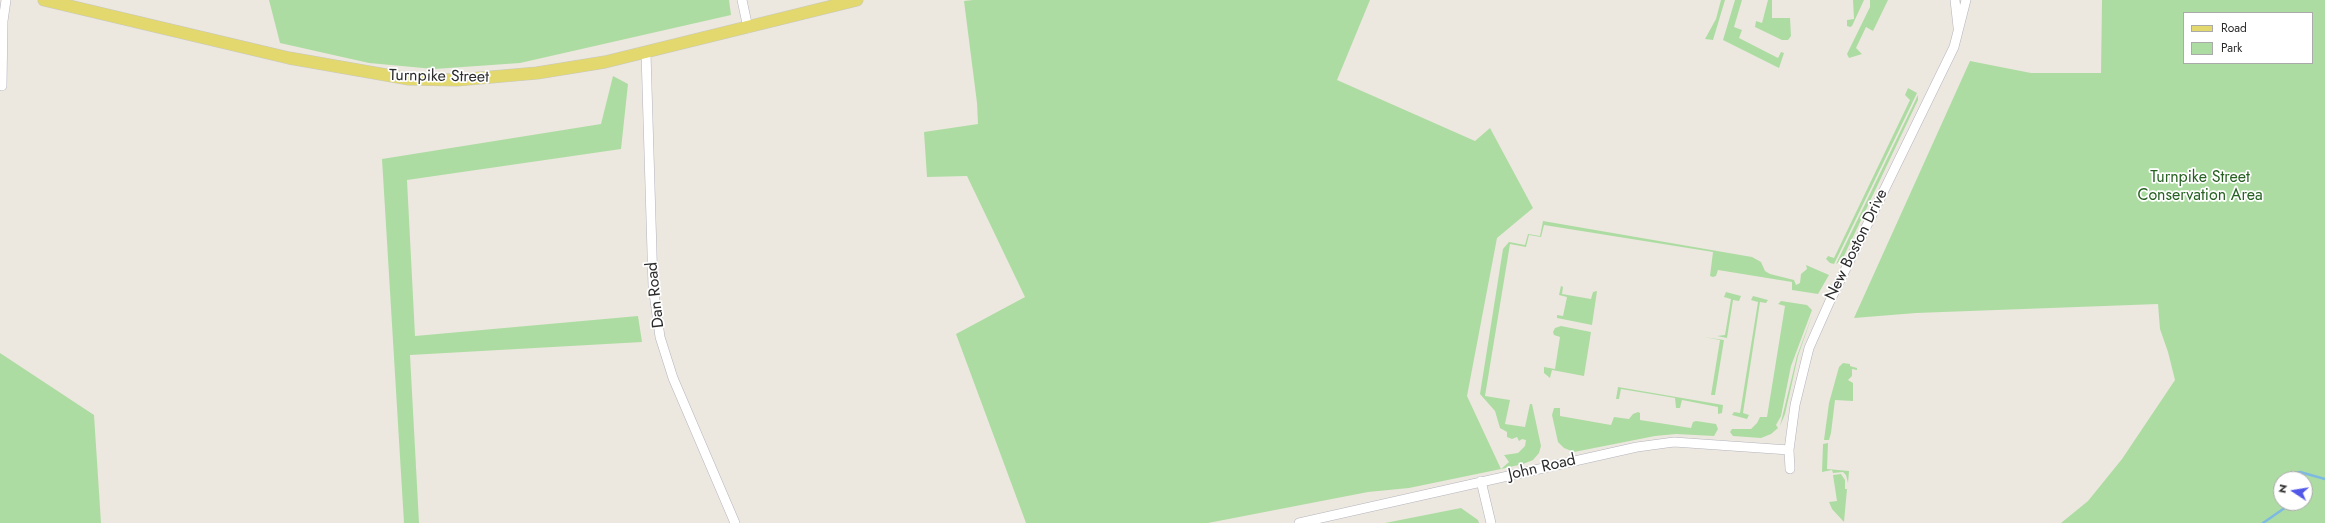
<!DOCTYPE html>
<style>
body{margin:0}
#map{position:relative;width:2325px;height:523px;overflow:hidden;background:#ece8df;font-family:Jost,sans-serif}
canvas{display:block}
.legend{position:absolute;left:2183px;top:12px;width:130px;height:52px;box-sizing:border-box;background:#fff;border:1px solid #aaa;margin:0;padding:5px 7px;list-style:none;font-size:12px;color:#2b2b2b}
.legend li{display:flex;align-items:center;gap:8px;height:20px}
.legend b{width:20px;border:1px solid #aaa}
.north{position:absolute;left:2273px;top:471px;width:40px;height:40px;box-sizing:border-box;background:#fff;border:1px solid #aaa;border-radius:50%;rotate:282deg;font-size:11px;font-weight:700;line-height:16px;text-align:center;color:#2b2b2b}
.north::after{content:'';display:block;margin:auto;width:14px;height:18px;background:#5157e7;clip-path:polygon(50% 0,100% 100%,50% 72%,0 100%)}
</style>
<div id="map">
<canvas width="2325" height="523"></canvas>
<ul class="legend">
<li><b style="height:5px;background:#e2d86d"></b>Road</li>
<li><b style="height:11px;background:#addca2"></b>Park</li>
</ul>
<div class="north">N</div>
</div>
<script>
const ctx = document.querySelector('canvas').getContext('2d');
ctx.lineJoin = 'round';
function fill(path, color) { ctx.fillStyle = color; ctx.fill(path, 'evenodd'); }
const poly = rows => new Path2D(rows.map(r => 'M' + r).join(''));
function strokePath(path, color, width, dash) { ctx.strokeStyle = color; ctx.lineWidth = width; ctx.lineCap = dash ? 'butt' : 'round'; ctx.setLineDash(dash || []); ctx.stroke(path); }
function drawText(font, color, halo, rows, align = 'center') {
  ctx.font = font + ' Jost,sans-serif'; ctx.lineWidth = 3.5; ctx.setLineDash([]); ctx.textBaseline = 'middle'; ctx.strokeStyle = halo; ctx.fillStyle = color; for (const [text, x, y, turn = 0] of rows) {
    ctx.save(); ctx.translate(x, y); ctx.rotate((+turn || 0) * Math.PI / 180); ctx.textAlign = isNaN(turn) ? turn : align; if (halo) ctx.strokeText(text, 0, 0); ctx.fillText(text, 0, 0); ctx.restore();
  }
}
fill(poly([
 [269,0,729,0,731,15,520,63,434,69,369,63,280,43],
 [973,0,1370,0,1337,80,1475,141,1490,128,1533,208,1497,238,1467,396,1501,469,1509,462,1504,455,1518,453,1525,446,1526,440,1522,439,1519,441,1517,437,1512,439,1507,437,1507,432,1500,428,1495,411,1480,394,1503,249,1509,242,1525,245,1528,234,1540,236,1543,221,1752,257,1761,262,1765,271,1770,274,1794,280,1796,285,1800,283,1801,274,1807,269,1806,265,1829,275,1818,294,1792,290,1792,282,1718,270,1716,276,1713,277,1710,276,1713,252,1544,225,1541,237,1529,235,1526,247,1510,244,1485,396,1510,400,1505,424,1525,427,1530,404,1532,404,1541,446,1539,453,1533,460,1523,464,1501,469,1409,488,1368,492,1208,523,1026,523,956,334,1025,297,967,176,927,177,924,132,978,124,977,103,964,1],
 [1721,0,1725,0,1713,40,1705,39,1716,19],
 [1735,0,1742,0,1734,27,1742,30,1739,38,1778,58,1781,52,1784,53,1779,68,1723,40],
 [1768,0,1772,0,1772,18,1790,18,1791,36,1788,40,1782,40,1755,27,1756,21,1762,23],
 [1853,0,1864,0,1852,26,1850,27,1847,26,1847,20,1854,19],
 [1870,0,1888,0,1873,31,1866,27,1856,48,1862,54,1849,58,1847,54,1870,7],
 [2102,0,2325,0,2325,523,2061,523,2088,501,2122,459,2175,380,2168,352,2160,329,2158,304,1916,313,1854,318,1970,61,2031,73,2101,73],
 [2184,13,2312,13,2312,63,2184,63],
 [2281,479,2305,479,2305,503,2281,503],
 [613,76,628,84,621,149,407,180,415,336,638,316,642,342,410,355,419,523,404,523,382,159,601,124],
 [1908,88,1917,93,1834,264,1830,263,1826,259,1828,256,1834,258,1910,100,1905,95],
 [1918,95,1918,100,1842,260,1836,264],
 [1561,286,1563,287,1562,294,1591,299,1593,292,1597,291,1592,325,1557,318,1557,315,1563,316,1567,297,1559,295],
 [1726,292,1741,296,1739,301,1733,300,1727,338,1717,336,1725,335,1731,299,1724,297],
 [1753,296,1768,300,1766,303,1760,302,1743,413,1749,415,1747,419,1732,415,1734,412,1740,413,1758,302,1751,300],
 [1781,301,1807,305,1812,310,1791,366,1781,416,1776,425,1778,428,1771,434,1761,438,1733,436,1730,432,1732,429,1751,429,1757,423,1760,417,1767,417,1785,306,1778,304],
 [1813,313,1798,356,1785,414,1780,426,1797,356],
 [1561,326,1591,332,1584,376,1552,370,1550,378,1544,373,1544,367,1555,369,1560,337,1554,335,1553,332,1555,328],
 [1704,337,1724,340,1715,395,1711,395,1720,340],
 [0,353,94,415,101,523,0,523],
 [1843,363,1850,364,1850,366,1857,368,1857,370,1852,369,1852,376,1848,380,1853,383,1853,401,1835,400,1831,433,1829,440,1824,440,1829,403,1839,367],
 [1618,387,1723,405,1722,413,1718,414,1718,407,1682,400,1680,408,1676,408,1675,398,1621,389,1619,399,1616,399],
 [1554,408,1560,408,1560,416,1611,425,1614,417,1629,419,1633,414,1638,412,1640,413,1640,420,1691,428,1693,422,1696,421,1716,424,1718,429,1714,436,1676,434,1655,436,1574,452,1564,448,1558,442,1552,415],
 [1828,443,1827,469,1849,471,1848,483,1846,475,1843,472,1833,473,1832,470,1822,472,1823,444],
 [1841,474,1845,480,1845,489,1847,489,1844,522,1832,509,1829,502,1837,501,1833,475],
 [1461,508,1478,520,1479,523,1385,523]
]), '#addca2');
strokePath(poly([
 [2290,479,2292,474,2300,472,2325,479],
 [2263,523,2286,507,2287,503]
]), '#7db9e2', 2.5);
const minor = poly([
 [742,0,748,28],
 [1955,0,1958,27],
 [646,53,653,286,660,337,673,378,735,523],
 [2,86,3,21,6,0],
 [1790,469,1789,450,1795,405,1809,348,1829,303,1954,47,1966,0],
 [1481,481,1491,523],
 [1299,523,1637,447,1674,442,1789,450]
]);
const major = poly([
 [44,0,289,58,409,79,457,80,537,73,605,62,857,0]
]);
strokePath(minor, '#b3b3bd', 10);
strokePath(major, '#c8c8c8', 13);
strokePath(minor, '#fff', 9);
strokePath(major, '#e2d86d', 12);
drawText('16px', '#2b2b2b', '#fff', [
 ["Turnpike Street",439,77,1],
 ["New Boston Drive",1857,245,-64],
 ["Dan Road",656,295,-96],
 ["John Road",1542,468,-13]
]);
drawText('16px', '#266122', '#fff', [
 ["Turnpike Street",2200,178],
 ["Conservation Area",2200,196]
]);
</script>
